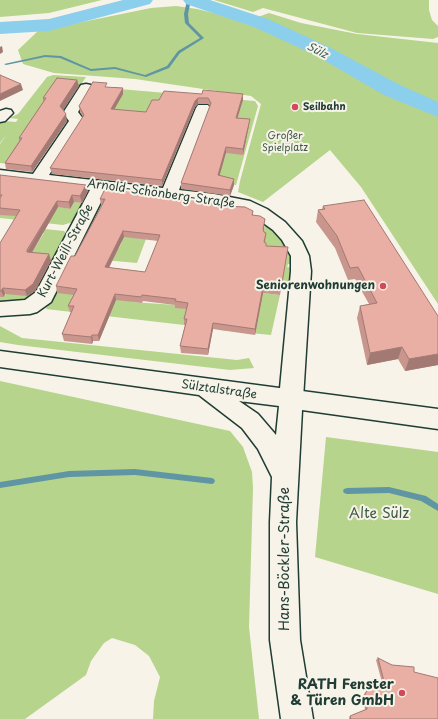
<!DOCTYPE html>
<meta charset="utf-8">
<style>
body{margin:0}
canvas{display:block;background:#f7f3e8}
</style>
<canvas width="438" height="719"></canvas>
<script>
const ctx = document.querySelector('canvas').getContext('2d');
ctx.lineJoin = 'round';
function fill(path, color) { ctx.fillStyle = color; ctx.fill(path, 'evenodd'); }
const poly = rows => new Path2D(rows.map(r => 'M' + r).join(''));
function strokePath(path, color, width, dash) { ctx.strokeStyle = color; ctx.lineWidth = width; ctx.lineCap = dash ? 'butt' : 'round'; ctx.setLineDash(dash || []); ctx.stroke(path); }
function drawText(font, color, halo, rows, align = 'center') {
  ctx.font = font + ' "Playpen Sans",sans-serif'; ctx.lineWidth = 4; ctx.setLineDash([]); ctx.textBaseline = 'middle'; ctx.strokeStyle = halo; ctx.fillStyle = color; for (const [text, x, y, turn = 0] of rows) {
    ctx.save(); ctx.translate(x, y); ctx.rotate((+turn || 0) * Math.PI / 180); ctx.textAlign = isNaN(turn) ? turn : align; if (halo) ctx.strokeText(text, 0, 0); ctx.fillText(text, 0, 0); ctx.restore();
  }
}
fill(poly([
 [0,0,102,0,49,13,0,17],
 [214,0,429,0,429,10,432,20,438,26,438,37,433,39,357,33,263,8,253,12],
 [176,6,197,9,247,21,269,13,301,23,357,34,438,43,438,304,361,187,330,150,263,202,238,192,240,181,261,104,251,96,135,79,54,73,23,64,18,50,38,31,151,8],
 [53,75,86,77,80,86,58,84,10,164,0,163,0,144,7,134,0,143,0,123,3,121,16,122,18,119,9,118,18,114,47,77],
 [108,88,178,94,151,108,87,167,93,113],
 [243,100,255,101,258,106,236,185,212,182,224,160],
 [0,195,70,209,74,202,85,203,76,221,63,225,0,218],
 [265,223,278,233,290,251,293,264,288,264,287,267,293,268,293,283,264,280,263,249,265,239,263,234],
 [26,227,64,231,68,235,49,276,43,275,41,279,47,279,40,292,18,305,0,304,0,297,4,297,44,233],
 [125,233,146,239,137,263,93,259,119,248,122,242,120,239,123,239],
 [65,271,132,302,176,305,263,293,280,295,271,335,219,330,220,326,185,322,184,325,46,309],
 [0,326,22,338,237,360,249,358,254,368,230,370,18,345,0,342],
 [0,381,230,431,243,447,252,472,253,488,249,627,259,719,153,719,154,701,160,677,149,656,135,645,112,638,104,643,91,661,86,675,25,719,0,719],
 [326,437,438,452,438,594,315,557]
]), '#b6d48c');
fill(poly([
 [187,0,191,0,188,14,189,23,204,38,180,53,169,68,146,77,115,69,91,71,60,58,45,57,6,65,4,64,45,55,61,56,91,69,115,67,145,75,167,66,178,51,200,38,185,23,184,14,187,0],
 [135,469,212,478,214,479,215,481,214,483,212,484,135,475,69,477,0,488,0,482,69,471,135,469],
 [389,487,426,496,438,504,438,511,421,501,389,493,347,494,344,493,343,491,344,489,347,488,389,487]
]), '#6095a3');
fill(poly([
 [123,0,153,0,150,4,49,31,0,34,0,22,49,19,123,0],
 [183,0,210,0,268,19,329,47,400,85,438,102,438,117,384,95,315,55,254,27,186,4,183,0]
]), '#8ccfed');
const street = poly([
 [86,84,91,85,93,88,78,112,84,120,49,175,163,188,196,108,198,105,208,105,210,108,179,190,214,194,250,201,267,209,285,222,302,241,309,256,311,271,303,399,299,406,291,408,283,406,279,399,291,271,291,256,282,240,273,230,255,217,239,209,214,204,106,192,51,302,37,312,30,314,0,316,0,302,25,300,36,292,90,190,0,180,0,170,33,174,69,121,63,113,81,85,86,84],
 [6,109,11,110,13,113,5,121,0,122,0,111,6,109]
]);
const secondary = poly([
 [0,351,438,409,438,429,302,410,296,522,300,640,313,719,281,719,270,640,270,522,272,477,258,449,242,428,199,395,0,367,0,351],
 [239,401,279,406,276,435,258,414,239,401]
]);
strokePath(street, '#1f3d34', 3);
strokePath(secondary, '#1f3d34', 3);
fill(street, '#f7f3e8');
fill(secondary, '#f7f3e8');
fill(poly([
 [77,80,79,86,63,110,67,121,32,172,6,169,5,163,19,141,19,138,43,102,43,98],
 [108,87,123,88,123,94,114,110,146,112,159,100,164,91,243,100,237,118,249,125,243,155,226,153,219,175,234,185,230,196,181,189,181,183,210,106,208,104,198,104,195,107,162,186,52,174,50,168,83,117,80,112,79,106],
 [0,175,86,185,88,191,82,203,74,202,70,209,58,207,32,253,49,254,51,261,35,291,27,296,5,294,4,297,0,297,0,243,17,216,0,215],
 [100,199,225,206,253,211,253,215,264,226,264,232,266,233,265,243,266,243,266,246,288,247,280,295,263,293,255,335,213,329,208,355,181,353,180,346,185,325,184,325,184,319,187,309,175,308,175,305,143,301,142,303,116,300,99,341,93,341,92,344,64,341,62,334,71,312,70,312,68,306,74,295,57,293,56,286,75,256,102,205,101,205],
 [124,237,158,241,145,272,109,268],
 [323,206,438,316,438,365,405,371,398,359,367,365,357,318,360,306,369,304,355,279,348,280,335,248,316,222,318,210,322,209],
 [378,658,392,665,414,672,438,719,349,719,349,718,350,716,365,710,363,696,369,687,383,686,376,660]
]), '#c8968d');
fill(poly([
 [2,46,3,52,0,54,0,47],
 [77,80,79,86,62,112,60,106],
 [21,84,23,90,0,101,0,94],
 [123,88,123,94,111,115,111,109],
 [243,94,243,100,236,123,236,118],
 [198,98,198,104,195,107,162,186,162,180,195,101],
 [66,114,67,121,32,172,31,166],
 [250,119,249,125,243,155,243,149],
 [226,147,226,153,218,181,218,175],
 [234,179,234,185,230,196,230,190],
 [86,185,88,191,82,203,80,196],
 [72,195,74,202,70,209,69,202],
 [57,201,58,207,29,257,27,252],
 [123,231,124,237,106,273,105,267],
 [49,254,51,261,35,291,27,296,25,290],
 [263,287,263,293,255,335,255,329],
 [3,288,5,294,4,297,1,291],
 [115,294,116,300,99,341,98,335],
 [213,323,213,329,208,355,208,349],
 [92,335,93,341,92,344,91,337],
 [402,347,398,359,367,365,370,353],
 [438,354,438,365,405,371,409,359]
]), '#a37a73');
const building = poly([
 [0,75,21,84,0,94,0,75],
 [57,78,77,80,60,106,66,114,31,166,5,163,22,138,19,138,46,98,43,98,57,78],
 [93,82,107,83,105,87,123,88,111,109,146,112,152,100,159,100,164,91,202,94,203,90,243,94,236,118,250,119,243,149,226,147,218,175,234,179,230,190,181,183,211,103,208,98,198,98,195,101,162,180,50,168,84,115,79,106,93,82],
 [0,175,86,185,80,196,72,195,69,202,57,201,27,250,27,252,49,254,33,284,25,290,3,288,1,291,0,291,0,243,20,210,0,208,0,198,2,195,0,195,0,175],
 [106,187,214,199,225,202,224,206,245,207,253,211,252,215,260,216,265,219,263,229,264,232,266,233,264,242,266,243,266,246,288,247,281,289,263,287,255,329,213,323,208,349,180,346,187,319,184,319,188,303,175,301,176,299,142,295,141,297,115,294,98,335,92,335,91,337,62,334,74,306,68,306,77,289,56,286,71,256,75,256,101,207,105,199,100,199,106,187],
 [123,231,160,235,145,272,105,267,123,231],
 [364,200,438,316,438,354,409,359,402,347,370,353,360,306,377,303,358,267,350,268,337,236,318,210,325,209,323,206,364,200],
 [378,658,392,665,414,667,414,672,438,678,438,719,351,719,350,716,367,709,365,694,369,687,385,685,378,658]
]);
fill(building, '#e9afa4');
strokePath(building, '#a37a73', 1);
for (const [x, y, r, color] of [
 [295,107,4,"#d1495b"],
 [383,286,4,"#d1495b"],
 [402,693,4,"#d1495b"]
]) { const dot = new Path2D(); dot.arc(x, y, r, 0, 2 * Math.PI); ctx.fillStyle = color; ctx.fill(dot); strokePath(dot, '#f7f3e8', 1.5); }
drawText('bold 10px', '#1f3d34', '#f7f3e8', [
 ["Seilbahn",303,107]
], 'left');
drawText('10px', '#3d5b46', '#f7f3e8', [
 ["Großer",285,136],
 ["Spielplatz",285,148]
]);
drawText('italic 11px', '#355a59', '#f7f3e8', [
 ["Sülz",317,51,27]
]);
drawText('12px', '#1f3d34', '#f7f3e8', [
 ["Arnold-Schönberg-Straße",161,194,8],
 ["Kurt-Weill-Straße",66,251,-62],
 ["Sülztalstraße",219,390,8]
]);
drawText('bold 12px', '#1f3d34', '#f7f3e8', [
 ["Seniorenwohnungen",375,286]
], 'right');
drawText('14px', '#3d5b46', '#f7f3e8', [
 ["Alte Sülz",379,514]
]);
drawText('14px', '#1f3d34', '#f7f3e8', [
 ["Hans-Böckler-Straße",285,559,-90]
]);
drawText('bold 14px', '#1f3d34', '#f7f3e8', [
 ["RATH Fenster",394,685],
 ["& Türen GmbH",394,701]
], 'right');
</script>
